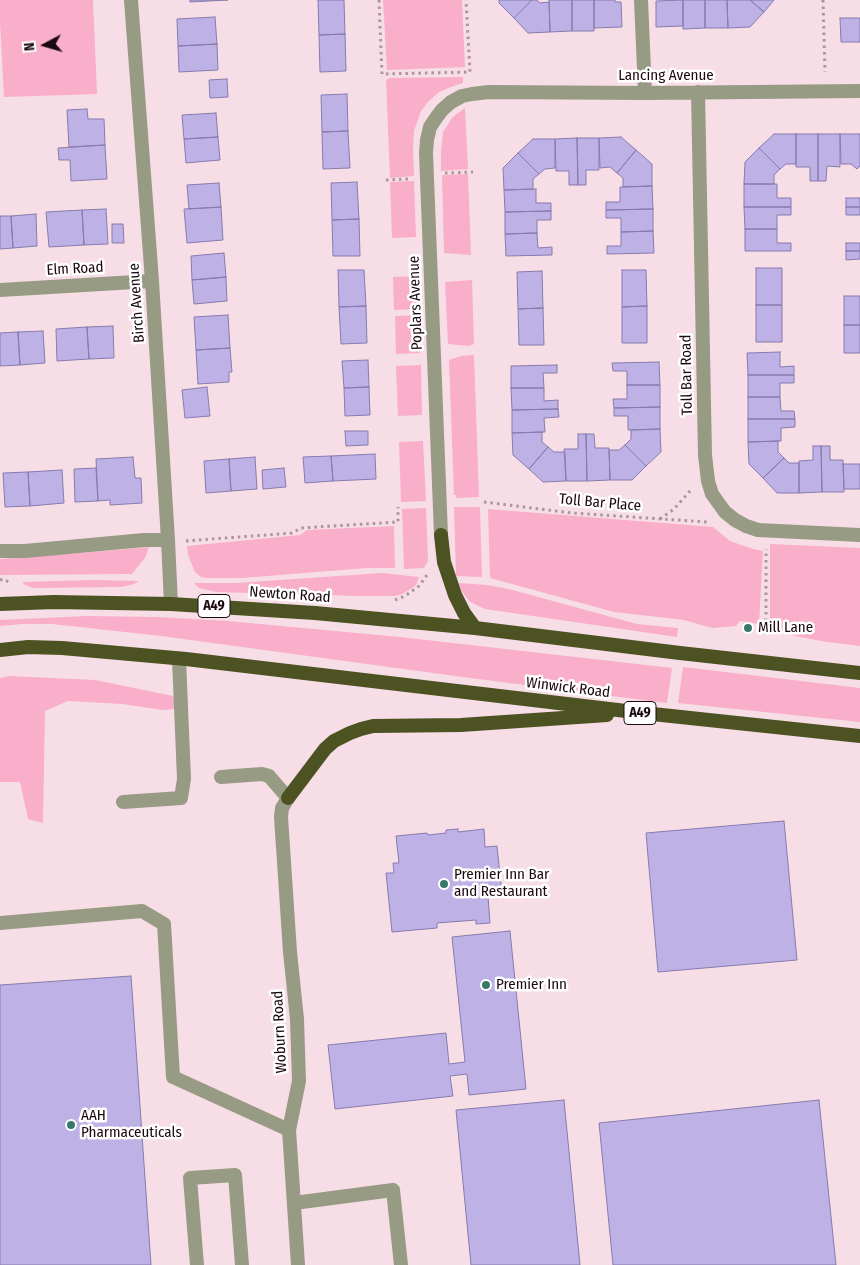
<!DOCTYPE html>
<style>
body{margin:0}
#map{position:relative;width:860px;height:1265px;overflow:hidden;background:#f7dee6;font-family:"Fira Sans Condensed",sans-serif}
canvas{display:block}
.north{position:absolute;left:20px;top:20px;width:50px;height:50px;-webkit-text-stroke:4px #fff;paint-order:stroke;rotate:264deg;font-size:14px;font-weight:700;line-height:20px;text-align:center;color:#1b0810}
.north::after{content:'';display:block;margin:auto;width:18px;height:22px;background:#1b0810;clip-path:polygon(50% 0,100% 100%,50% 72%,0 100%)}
</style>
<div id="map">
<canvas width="860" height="1265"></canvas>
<div class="north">N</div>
</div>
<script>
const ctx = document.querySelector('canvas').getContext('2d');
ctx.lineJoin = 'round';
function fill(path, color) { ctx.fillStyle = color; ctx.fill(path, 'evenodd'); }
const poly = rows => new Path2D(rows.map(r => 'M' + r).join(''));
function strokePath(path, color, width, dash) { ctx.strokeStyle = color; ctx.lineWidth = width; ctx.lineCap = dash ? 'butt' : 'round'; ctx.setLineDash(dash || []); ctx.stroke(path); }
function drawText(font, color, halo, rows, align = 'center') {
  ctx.font = font + ' "Fira Sans Condensed",sans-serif'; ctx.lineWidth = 5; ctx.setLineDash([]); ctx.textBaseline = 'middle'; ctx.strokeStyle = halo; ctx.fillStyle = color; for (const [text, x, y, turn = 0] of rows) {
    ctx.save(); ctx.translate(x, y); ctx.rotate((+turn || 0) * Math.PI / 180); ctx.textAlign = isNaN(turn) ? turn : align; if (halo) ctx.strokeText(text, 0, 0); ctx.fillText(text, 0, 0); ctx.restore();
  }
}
fill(poly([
 [0,0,93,0,97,94,4,97,0,22],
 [383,0,462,0,465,67,387,70],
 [463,77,463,83,451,87,439,92,428,102,421,111,414,131,413,150,414,176,390,178,386,80,390,78],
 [465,108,468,169,441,171,441,150,443,132,452,118,458,113],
 [468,174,471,255,444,253,442,175],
 [414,181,416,237,392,238,390,182],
 [417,276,419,309,394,310,393,277],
 [472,280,474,344,469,346,448,344,445,282],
 [419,315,420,353,396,354,395,316],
 [474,355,479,497,456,498,456,495,454,495,449,360,461,356],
 [421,365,422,415,398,416,396,366],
 [423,441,426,501,401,502,399,442],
 [454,507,480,507,482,577,456,576],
 [426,508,428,561,424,568,404,569,402,509],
 [488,509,713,527,730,541,753,549,763,551,759,624,740,621,736,626,712,628,684,620,614,612,490,578],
 [394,526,395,568,367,568,242,578,206,578,201,577,195,572,188,555,187,546,300,535,307,530],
 [770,544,860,548,860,646,827,642,795,636,794,635,770,629],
 [149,547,145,558,132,574,0,575,0,559,93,552],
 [382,573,419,577,416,585,409,590,402,594,395,596,357,596,216,592,199,588,194,583,236,583],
 [93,580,139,581,134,584,121,587,33,588,25,585,22,582],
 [458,583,487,585,509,589,637,624,678,628,677,637,485,609,470,602,461,590],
 [87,616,158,617,228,621,400,637,672,668,667,703,470,678,161,636,52,624,22,624,0,626,0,620],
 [683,667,860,688,860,722,678,703],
 [10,676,95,680,183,698,185,708,163,710,122,704,68,701,45,711,43,823,28,819,20,782,0,782,0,678]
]), '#f9aeca');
const building = poly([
 [190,0,228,0,190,2,190,0],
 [318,0,344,0,345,34,319,35,318,0],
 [499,0,532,0,514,18,499,3,499,0],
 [532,0,537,0,540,3,549,2,550,32,528,33,514,18,532,0],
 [549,0,572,0,572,31,550,32,549,0],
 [572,0,594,0,594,31,572,31,572,0],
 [594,0,615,0,615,2,621,2,622,27,594,28,594,0],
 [683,0,705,0,705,28,683,29,683,0],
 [683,0,683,26,656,27,656,1,683,0],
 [705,0,727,0,728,28,705,28,705,0],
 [727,0,750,0,764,12,750,27,728,28,727,0],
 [750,0,774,0,764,12,750,0],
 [215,17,217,44,178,46,177,19,215,17],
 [840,18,860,18,860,42,841,42,840,18],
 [345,34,346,71,320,72,319,35,345,34],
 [217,44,218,70,179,72,178,46,217,44],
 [227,79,228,97,210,98,209,80,227,79],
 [347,94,348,131,322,132,321,95,347,94],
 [87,109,88,119,104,119,105,145,69,147,67,110,87,109],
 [216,113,218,137,184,139,182,115,216,113],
 [348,131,350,168,323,169,322,132,348,131],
 [774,134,796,134,796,164,786,164,780,169,759,148,774,134],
 [796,134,818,134,818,181,810,181,810,167,796,167,796,134],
 [818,134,840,134,840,167,827,166,826,181,818,181,818,134],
 [840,134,860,134,860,166,857,169,851,164,841,164,840,134],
 [218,137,220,160,186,163,184,139,218,137],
 [621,137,636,150,617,173,610,167,600,168,599,138,621,137],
 [577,138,578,185,569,185,569,171,556,171,555,139,577,138],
 [577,138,599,138,599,170,586,170,586,185,578,185,577,138],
 [533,139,555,139,555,168,545,169,539,174,518,153,533,139],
 [105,145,107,179,71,181,70,160,59,160,58,148,105,145],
 [759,148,780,169,774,175,774,184,744,184,745,162,759,148],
 [636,150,652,164,652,186,623,187,623,178,617,173,636,150],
 [518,153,539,174,533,179,533,189,504,190,503,168,518,153],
 [357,182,359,219,332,220,331,183,357,182],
 [219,183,221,207,189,209,187,185,219,183],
 [744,184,777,184,777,198,791,198,791,207,744,207,744,184],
 [652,186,653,209,606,210,606,202,620,202,620,187,652,186],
 [536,189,536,203,551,203,551,211,505,212,504,190,536,189],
 [846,198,860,198,860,207,846,207,846,198],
 [221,207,223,240,187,243,184,209,221,207],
 [744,207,791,207,791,215,777,215,777,229,745,229,744,207],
 [846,207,860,207,860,215,846,215,846,207],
 [106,209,108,244,84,245,82,210,106,209],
 [653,209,653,231,621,232,621,218,606,218,606,210,653,209],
 [82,210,84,245,49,247,46,212,82,210],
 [551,211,551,220,537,220,537,233,505,234,505,212,551,211],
 [36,214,37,246,13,248,11,216,36,214],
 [0,216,11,216,13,248,0,249,0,216],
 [359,219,360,256,333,256,332,220,359,219],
 [112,224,123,224,124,243,112,243,112,224],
 [745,229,777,229,777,243,791,243,791,251,745,251,745,229],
 [653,231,654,253,607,254,607,246,621,246,621,232,653,231],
 [537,233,538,248,552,247,552,255,506,256,505,234,537,233],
 [846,243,860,243,860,251,846,251,846,243],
 [846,251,860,251,860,259,846,260,846,251],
 [224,253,226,277,192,280,191,256,224,253],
 [756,268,782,268,782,305,756,305,756,268],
 [338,270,364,270,366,306,339,307,338,270],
 [622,270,646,270,647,306,622,307,622,270],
 [542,271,543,308,518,309,517,272,542,271],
 [226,277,227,301,194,304,192,280,226,277],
 [844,296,860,296,860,325,844,325,844,296],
 [756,305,782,305,782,342,756,342,756,305],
 [366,306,367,343,341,344,339,307,366,306],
 [647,306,647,343,622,343,622,307,647,306],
 [543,308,544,345,519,345,518,309,543,308],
 [228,315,230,348,196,350,194,317,228,315],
 [844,325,860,325,860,353,844,353,844,325],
 [113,326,114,358,89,359,87,327,113,326],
 [87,327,89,359,57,361,56,329,87,327],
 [43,331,45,363,20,365,18,332,43,331],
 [18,332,20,365,0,366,0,333,18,332],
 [230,348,232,372,229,372,229,382,198,384,196,350,230,348],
 [780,352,780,367,794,366,794,375,748,375,747,353,780,352],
 [368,360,369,387,344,388,342,361,368,360],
 [659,362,660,385,627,385,627,371,613,371,612,363,659,362],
 [557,365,557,373,543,373,544,388,511,388,511,366,557,365],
 [748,375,794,375,794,383,780,383,780,397,748,397,748,375],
 [627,385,660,385,660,407,614,408,613,399,627,399,627,385],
 [207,387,210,416,185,418,182,390,207,387],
 [369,387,370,415,345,416,344,388,369,387],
 [511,388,544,388,544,401,558,400,558,409,512,410,511,388],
 [748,397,780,397,781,411,794,411,795,419,748,419,748,397],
 [660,407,660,429,628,430,628,416,614,416,614,408,660,407],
 [558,409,559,417,544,418,545,432,512,433,512,410,558,409],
 [748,419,795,419,795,427,781,428,781,441,748,442,748,419],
 [660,429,661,452,646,466,625,445,631,439,631,430,660,429],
 [345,431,368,431,368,445,346,446,345,431],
 [542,432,542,442,548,447,529,469,513,455,512,433,542,432],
 [578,434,586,434,587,481,566,481,564,449,578,449,578,434],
 [586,434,594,434,595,448,609,448,610,480,587,481,586,434],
 [778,441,778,452,784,458,763,478,749,464,748,442,778,441],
 [625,445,646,466,632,480,610,480,609,450,619,450,625,445],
 [813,446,821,446,822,492,799,493,799,461,813,460,813,446],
 [821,446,830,446,830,460,843,460,844,492,822,492,821,446],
 [548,447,554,452,565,452,566,481,543,482,529,469,548,447],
 [375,454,376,479,333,481,331,456,375,454],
 [331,456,333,481,305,483,303,457,331,456],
 [133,457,135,478,141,478,142,503,110,505,110,500,98,501,96,459,133,457],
 [255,457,257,489,231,491,229,459,255,457],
 [784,458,789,463,799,463,799,493,777,493,763,478,784,458],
 [229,459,231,491,206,493,204,461,229,459],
 [843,464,860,464,860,489,844,489,843,464],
 [96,468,98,501,75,502,74,469,96,468],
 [284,468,286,487,263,489,262,470,284,468],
 [62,470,64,503,30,506,28,472,62,470],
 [28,472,30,506,5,507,3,473,28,472],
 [784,821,797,960,658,972,646,833,784,821],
 [458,829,458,832,484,829,485,847,497,846,502,894,488,896,490,923,476,924,476,920,437,923,437,928,392,932,386,873,394,873,393,863,399,863,396,836,427,833,428,835,446,833,446,830,458,829],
 [510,931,526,1089,469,1095,467,1074,450,1076,453,1096,335,1109,328,1045,446,1033,449,1064,465,1062,452,937,510,931],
 [131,976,151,1265,0,1265,0,985,131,976],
 [564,1100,580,1265,471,1265,456,1110,564,1100],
 [819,1100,836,1265,613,1265,599,1123,819,1100]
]);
fill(building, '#bdb1e6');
strokePath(building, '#877bad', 1);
strokePath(poly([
 [379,0,382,74,470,72,466,0],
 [823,0,825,72],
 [445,173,473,172],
 [386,180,408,179],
 [484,502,572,513,707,522],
 [660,519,674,509,690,491],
 [186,541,292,533,301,528,398,522,398,507],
 [0,580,3,579,9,582],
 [395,600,405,596,419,586,427,575],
 [765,634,766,614,766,549]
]), '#ac959d', 3, [2.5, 4]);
strokePath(poly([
 [641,0,645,93],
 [221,777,262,774,269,776,288,798],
 [123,802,181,798,184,779,179,659],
 [0,923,142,911,164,924,173,1077,289,1130],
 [294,1203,393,1190,401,1265],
 [197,1265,190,1178,235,1175,242,1265]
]), '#979b83', 14);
strokePath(poly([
 [131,0,152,281,168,540,171,604],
 [698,92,705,455,708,481,712,494,725,512,735,520,746,526,758,530,860,535],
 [0,290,152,281],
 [441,535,426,153,427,140,430,127,436,118,442,110,451,102,462,96,472,94,489,92,645,93,860,91],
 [0,551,25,551,144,540,168,540],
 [288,798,282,808,281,817,290,952,297,1019,299,1081,289,1130,298,1265]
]), '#979b83', 14);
strokePath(poly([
 [441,535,444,562,455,595,464,613,475,628],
 [0,604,54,602,171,604,315,613,475,628,680,653,860,673],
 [0,650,28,647,62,648,186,659,643,713,860,736],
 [288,798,325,749,334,741,350,733,361,729,373,726,461,725,607,715]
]), '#4c5222', 14);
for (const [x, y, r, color] of [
 [748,628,5,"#377969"],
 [444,884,5,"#377969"],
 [486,985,5,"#377969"],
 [71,1125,5,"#377969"]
]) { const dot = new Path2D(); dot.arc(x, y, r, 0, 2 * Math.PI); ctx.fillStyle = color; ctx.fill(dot); strokePath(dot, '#fff', 2); }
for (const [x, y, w] of [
 [214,606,32],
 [640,713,32]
]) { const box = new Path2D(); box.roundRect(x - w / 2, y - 11.5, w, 23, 4); ctx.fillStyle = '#fff'; ctx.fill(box); strokePath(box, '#1b0810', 1); }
drawText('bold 14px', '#1b0810', null, [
 ["A49",214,606],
 ["A49",640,713]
]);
drawText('15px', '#1b0810', '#fff', [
 ["Lancing Avenue",666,76],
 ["Elm Road",75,269,-3],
 ["Birch Avenue",137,303,-94],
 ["Poplars Avenue",416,303,-92],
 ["Toll Bar Road",687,375,-91],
 ["Toll Bar Place",600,503,5],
 ["Newton Road",290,595,4],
 ["Winwick Road",568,688,7],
 ["Woburn Road",280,1032,-93]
]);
drawText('15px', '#1b0810', '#fff', [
 ["Mill Lane",758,628],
 ["Premier Inn Bar",454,875],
 ["and Restaurant",454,892],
 ["Premier Inn",496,985],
 ["AAH",81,1116],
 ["Pharmaceuticals",81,1133]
], 'left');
</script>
